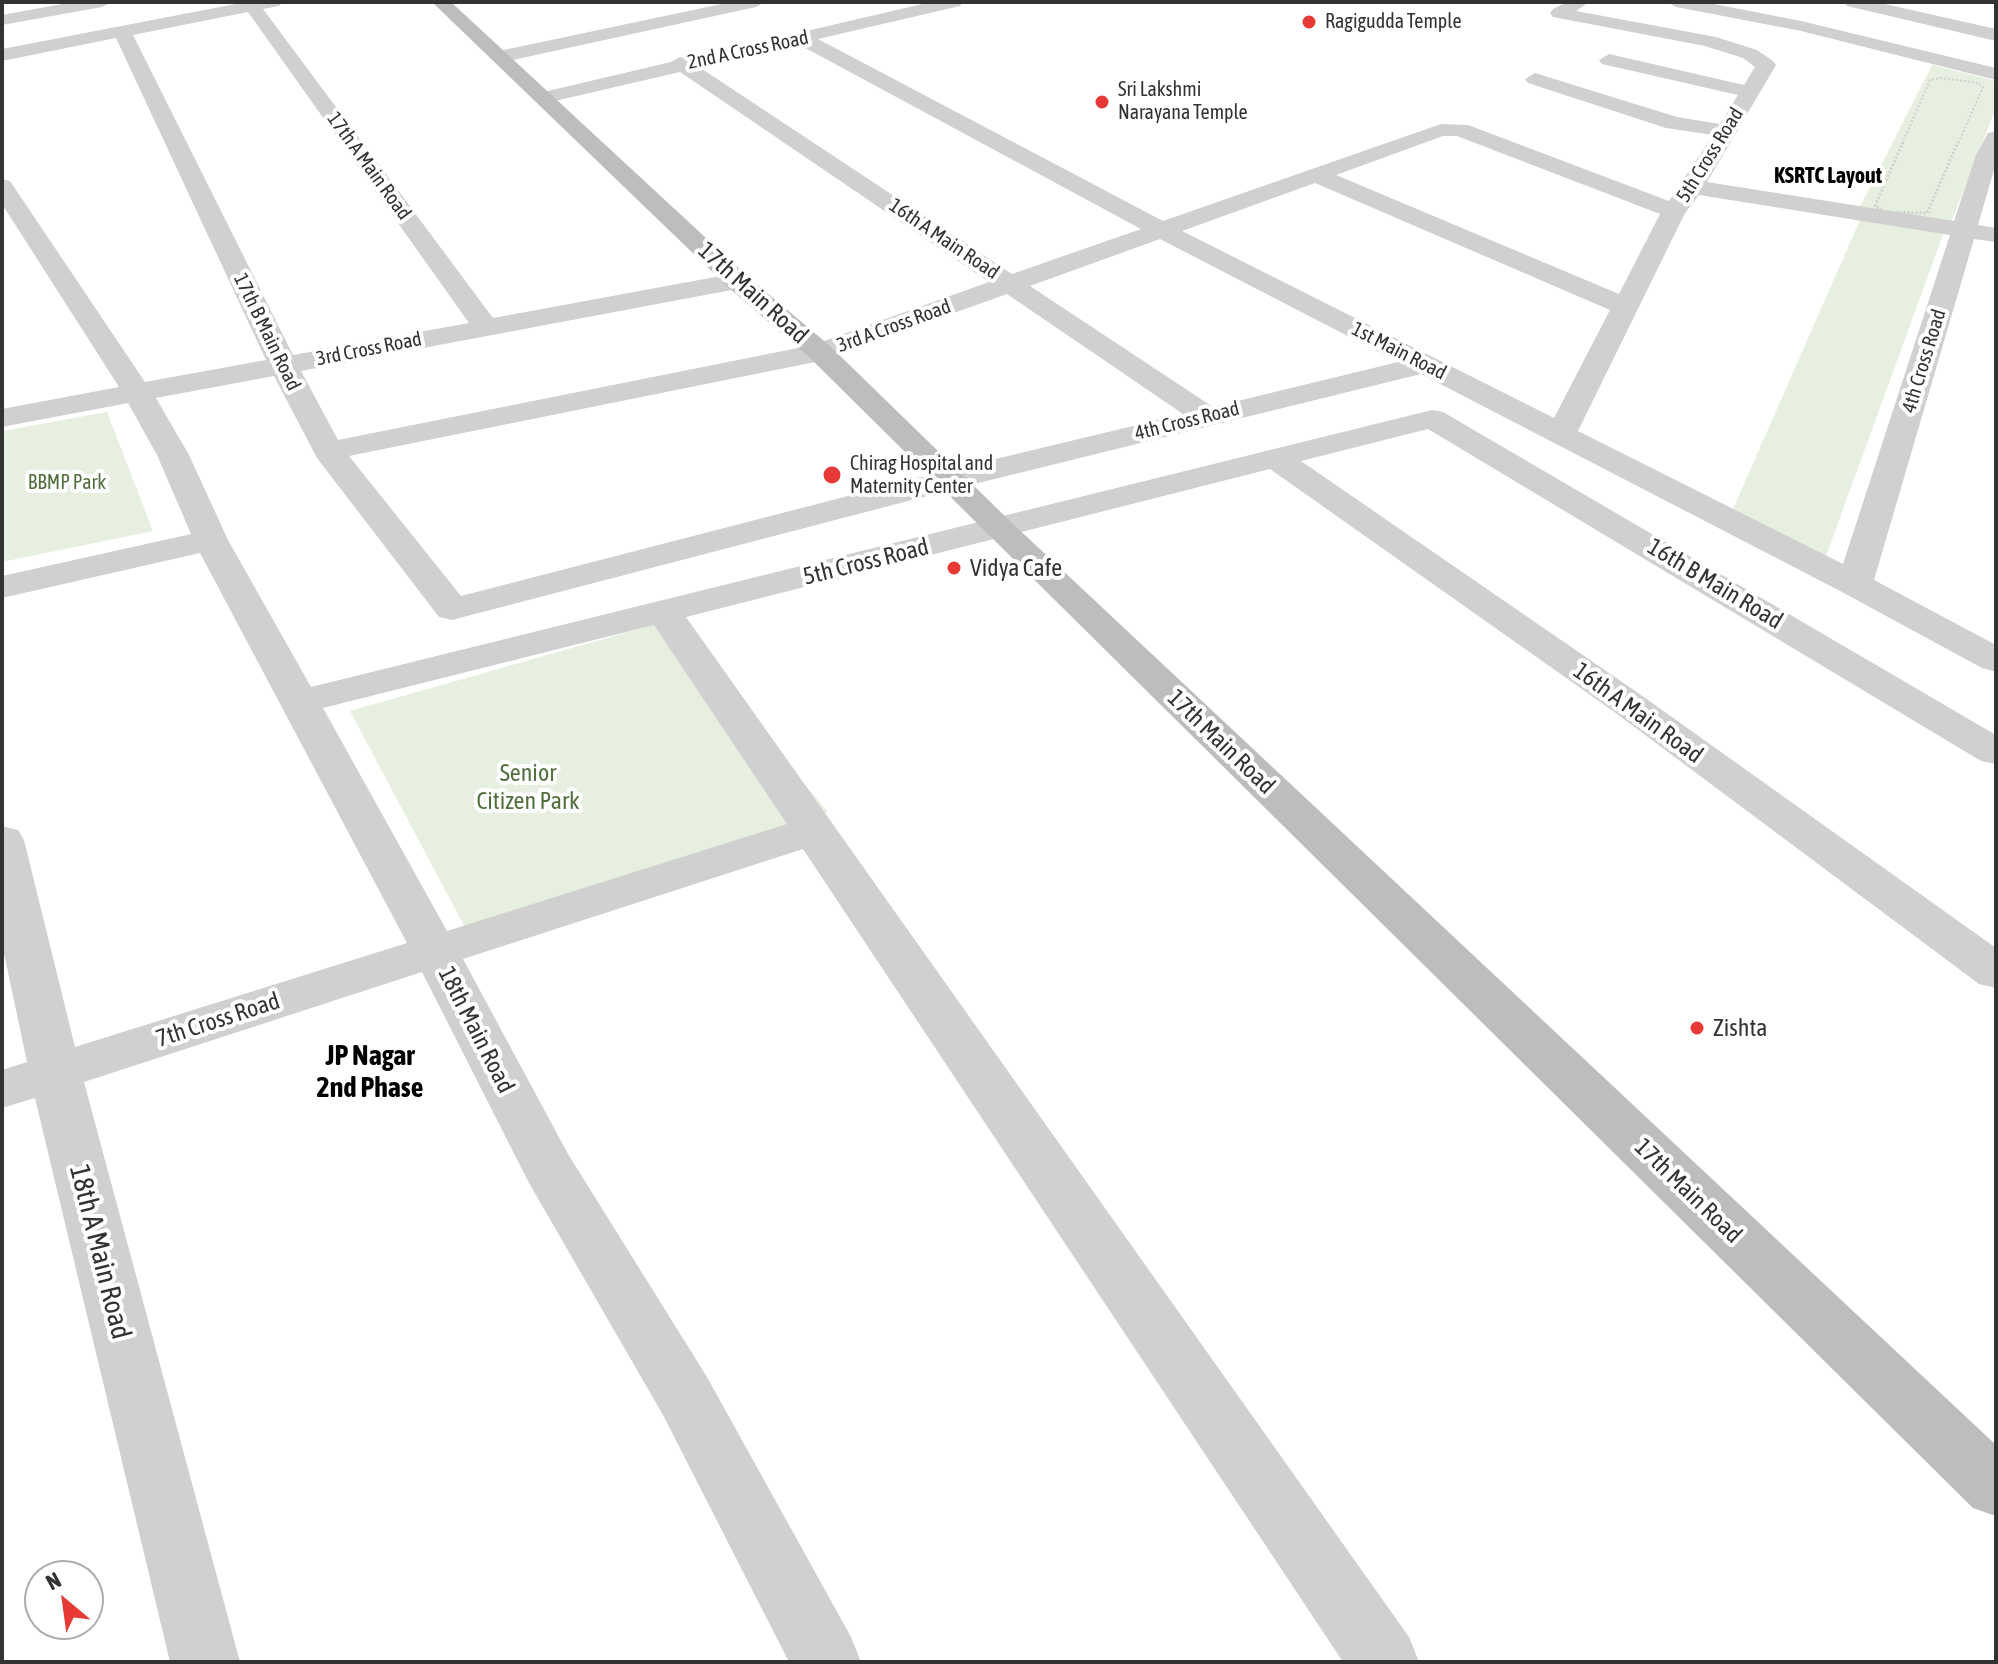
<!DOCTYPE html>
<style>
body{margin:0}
#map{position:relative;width:1998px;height:1664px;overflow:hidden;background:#fff;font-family:"Asap Condensed",sans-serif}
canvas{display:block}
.frame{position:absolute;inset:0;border:4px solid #333;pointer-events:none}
.north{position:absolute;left:24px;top:1560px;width:80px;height:80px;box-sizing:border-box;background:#fff;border:2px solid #adadad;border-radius:50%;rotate:331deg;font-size:22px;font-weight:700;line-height:32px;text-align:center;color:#333}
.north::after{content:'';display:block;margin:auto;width:28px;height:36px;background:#e73a37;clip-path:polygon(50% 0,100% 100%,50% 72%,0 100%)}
</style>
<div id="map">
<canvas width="1998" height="1664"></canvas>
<div class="frame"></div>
<div class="north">N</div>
</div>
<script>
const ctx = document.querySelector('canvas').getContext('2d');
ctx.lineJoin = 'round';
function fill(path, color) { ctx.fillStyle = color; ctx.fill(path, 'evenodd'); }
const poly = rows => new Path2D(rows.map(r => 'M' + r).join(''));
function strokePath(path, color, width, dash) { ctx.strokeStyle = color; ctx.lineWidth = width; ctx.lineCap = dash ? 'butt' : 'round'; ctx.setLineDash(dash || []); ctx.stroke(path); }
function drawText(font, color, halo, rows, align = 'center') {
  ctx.font = font + ' "Asap Condensed",sans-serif'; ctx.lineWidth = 8; ctx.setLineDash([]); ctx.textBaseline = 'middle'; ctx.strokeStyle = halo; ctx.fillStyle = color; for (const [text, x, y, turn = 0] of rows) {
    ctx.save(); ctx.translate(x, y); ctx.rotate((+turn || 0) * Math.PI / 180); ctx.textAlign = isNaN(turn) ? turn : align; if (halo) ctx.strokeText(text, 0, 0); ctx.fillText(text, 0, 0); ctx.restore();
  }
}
fill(poly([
 [1932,65,1996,81,1996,108,1951,223,1860,207],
 [1860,220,1944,232,1826,556,1733,509],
 [107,412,153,531,2,562,2,431],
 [667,621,828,812,469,935,350,711]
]), '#e7efe1');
strokePath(poly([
 [1902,144,1930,80,1941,78,1978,83,1983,87,1958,144]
]), '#d0d0d0', 2, [2, 2]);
strokePath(poly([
 [1903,142,1875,206,1885,212,1927,213,1958,142]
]), '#d0d0d0', 3, [2, 2]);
fill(poly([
 [73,2,111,2,102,7,2,25,2,15,73,2],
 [246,2,282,2,279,6,263,9,493,318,737,273,746,275,750,281,746,287,737,289,301,371,338,440,813,345,989,282,680,72,542,104,532,98,535,94,671,62,680,57,686,59,931,2,963,2,960,6,818,39,1163,221,1441,124,1468,125,1669,201,1713,135,1666,128,1528,83,1525,79,1535,73,1677,117,1720,124,1738,95,1602,64,1599,60,1609,54,1744,85,1755,67,1743,58,1705,46,1553,17,1550,13,1553,9,1567,2,1589,2,1576,11,1716,37,1757,50,1773,61,1776,65,1707,182,1954,221,1976,155,1988,133,1996,131,1996,163,1978,225,1996,228,1996,242,1974,239,1874,580,1996,645,1996,672,1982,668,1842,592,1421,374,958,488,452,620,439,617,317,458,274,376,156,398,189,455,228,540,311,687,1432,410,1443,412,1996,735,1996,764,1981,761,1428,429,1301,461,1641,695,1996,948,1996,988,1979,984,1613,711,1270,469,686,617,1409,1637,1419,1662,1343,1662,803,849,463,959,568,1154,707,1377,851,1637,861,1662,789,1662,663,1415,529,1183,422,972,84,1082,240,1662,170,1662,35,1098,2,1108,2,1070,27,1062,2,944,2,826,18,830,24,840,75,1047,407,943,200,553,2,598,2,576,191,534,157,455,128,403,2,427,2,409,119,387,2,204,2,179,10,181,145,382,266,360,116,38,2,61,2,49,246,2],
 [248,12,469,323,293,355,133,35,248,12],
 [798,44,1141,229,1012,274,699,67,798,44],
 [1443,136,1457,136,1660,214,1619,294,1336,175,1443,136],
 [1315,183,1610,310,1554,418,1182,231,1315,183],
 [1699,195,1950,235,1843,564,1578,431,1685,213,1699,195],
 [1160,239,1398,362,1213,407,1030,286,1160,239],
 [1007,294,1183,414,937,473,461,596,349,456,820,361,1007,294],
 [654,625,787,824,447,931,323,708,654,625],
 [731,2,765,2,756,7,499,63,489,57,499,51,731,2],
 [1667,2,1704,2,1801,21,1996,68,1996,80,1801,31,1676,7,1667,2],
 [1844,2,1876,2,1996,29,1996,41,1847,6,1844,2]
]), '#d0d0d0');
fill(poly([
 [432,2,451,2,746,275,830,346,1011,522,1996,1445,1996,1516,1973,1508,810,358,728,287,432,2]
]), '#bdbdbd');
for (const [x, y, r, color] of [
 [1309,22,8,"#e73a37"],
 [1102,102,8,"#e73a37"],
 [832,475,10,"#e73a37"],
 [954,568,8,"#e73a37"],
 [1697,1028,8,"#e73a37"]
]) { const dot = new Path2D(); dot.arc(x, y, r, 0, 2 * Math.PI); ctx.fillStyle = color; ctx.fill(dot); strokePath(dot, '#fff', 3); }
drawText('20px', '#333', '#fff', [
 ["Ragigudda Temple",1325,22],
 ["Sri Lakshmi",1118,90],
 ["Narayana Temple",1118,113],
 ["Chirag Hospital and",850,464],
 ["Maternity Center",850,487]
], 'left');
drawText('20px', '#333', '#fff', [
 ["2nd A Cross Road",748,50,-12],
 ["5th Cross Road",1710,155,-58],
 ["17th A Main Road",369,166,54],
 ["16th A Main Road",944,239,34],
 ["3rd A Cross Road",894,326,-20],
 ["17th B Main Road",267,332,64],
 ["3rd Cross Road",369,349,-11],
 ["1st Main Road",1399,351,27],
 ["4th Cross Road",1924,361,-73],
 ["4th Cross Road",1187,421,-14]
]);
drawText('20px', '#51703e', '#fff', [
 ["BBMP Park",67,483]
]);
drawText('bold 22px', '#000', '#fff', [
 ["KSRTC Layout",1828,176]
]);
drawText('24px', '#333', '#fff', [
 ["17th Main Road",753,293,42],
 ["5th Cross Road",866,562,-14],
 ["16th B Main Road",1715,584,31],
 ["16th A Main Road",1638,713,36],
 ["17th Main Road",1221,742,44],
 ["7th Cross Road",218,1020,-18],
 ["18th Main Road",476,1030,63],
 ["17th Main Road",1688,1191,44]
]);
drawText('24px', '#333', '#fff', [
 ["Vidya Cafe",970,568],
 ["Zishta",1713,1028]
], 'left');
drawText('24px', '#51703e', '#fff', [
 ["Senior",528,773],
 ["Citizen Park",528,801]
]);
drawText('bold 28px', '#000', '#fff', [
 ["JP Nagar",370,1056],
 ["2nd Phase",370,1088]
]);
drawText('28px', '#333', '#fff', [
 ["18th A Main Road",100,1252,76]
]);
</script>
